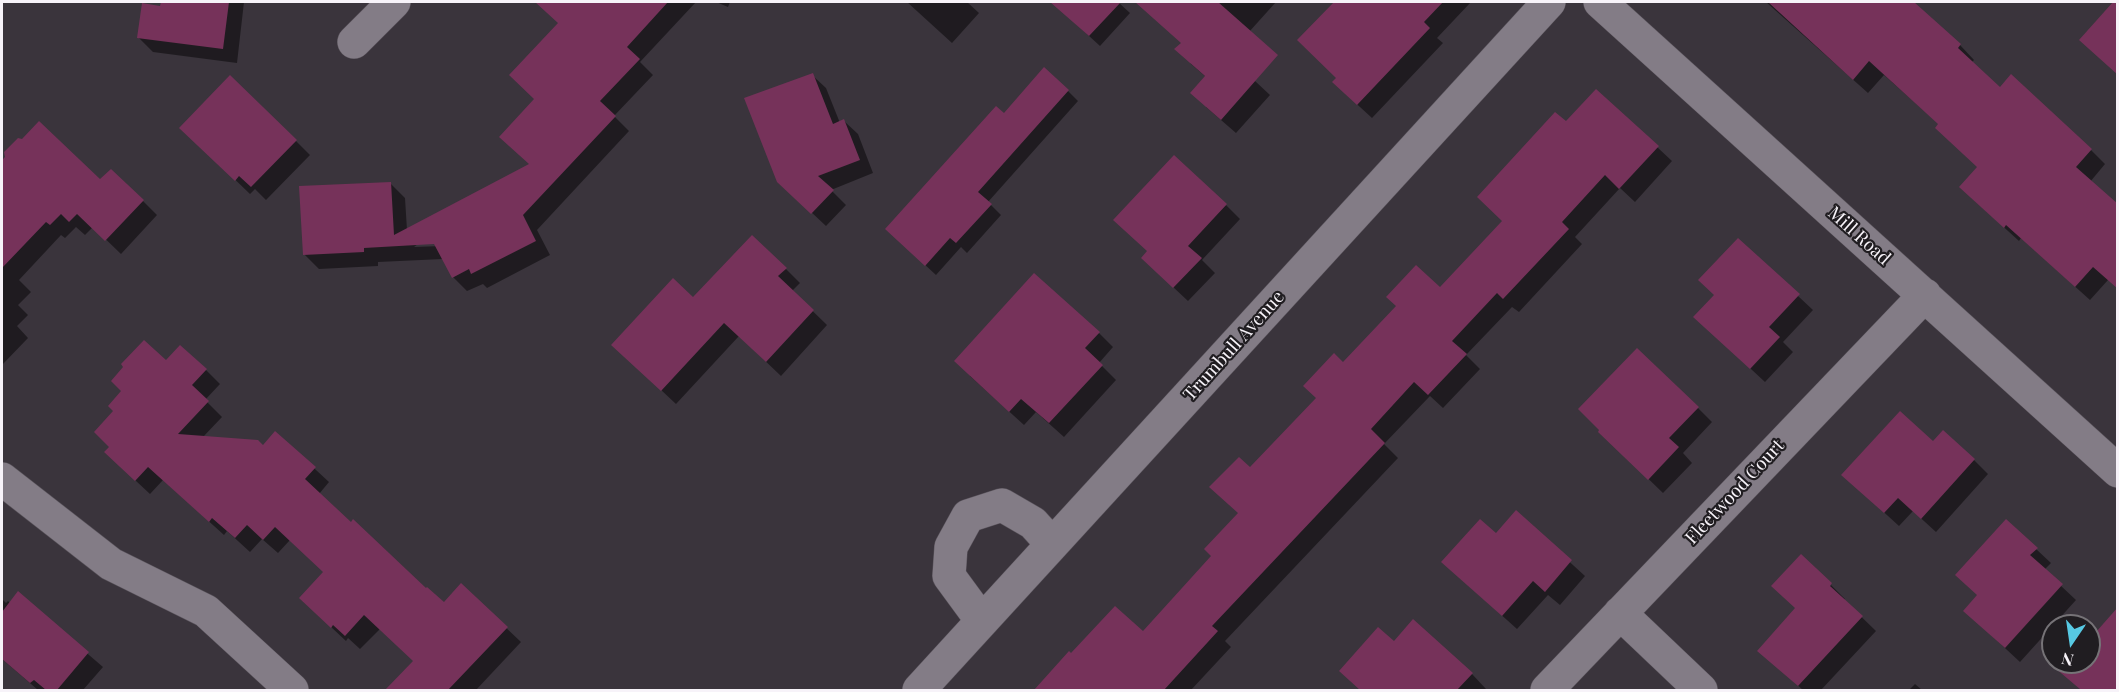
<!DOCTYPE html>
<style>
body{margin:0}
#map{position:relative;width:2119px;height:692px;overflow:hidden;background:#3a343c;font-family:"Playfair Display",serif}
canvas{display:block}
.frame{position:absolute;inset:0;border:3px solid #f7f3f9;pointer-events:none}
.north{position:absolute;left:2041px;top:614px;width:60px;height:60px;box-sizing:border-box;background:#201d21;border:2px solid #767377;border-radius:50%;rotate:193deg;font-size:16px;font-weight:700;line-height:24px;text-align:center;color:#f7f3f9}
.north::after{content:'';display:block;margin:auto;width:21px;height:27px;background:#57c9e3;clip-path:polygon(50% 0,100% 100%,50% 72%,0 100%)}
</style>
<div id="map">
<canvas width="2119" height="692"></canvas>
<div class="frame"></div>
<div class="north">N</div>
</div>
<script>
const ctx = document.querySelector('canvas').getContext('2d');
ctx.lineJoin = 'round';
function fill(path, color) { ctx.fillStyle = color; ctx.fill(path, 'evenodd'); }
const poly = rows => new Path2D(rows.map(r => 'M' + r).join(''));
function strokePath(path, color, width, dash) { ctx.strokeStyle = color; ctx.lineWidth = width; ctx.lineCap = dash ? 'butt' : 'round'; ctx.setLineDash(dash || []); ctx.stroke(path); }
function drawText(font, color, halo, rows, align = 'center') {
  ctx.font = font + ' "Playfair Display",serif'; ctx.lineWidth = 4.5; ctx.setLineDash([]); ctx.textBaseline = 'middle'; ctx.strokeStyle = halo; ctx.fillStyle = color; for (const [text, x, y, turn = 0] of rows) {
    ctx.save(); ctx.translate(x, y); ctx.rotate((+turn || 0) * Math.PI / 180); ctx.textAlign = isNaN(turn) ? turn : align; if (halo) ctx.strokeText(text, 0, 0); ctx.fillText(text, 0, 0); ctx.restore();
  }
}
fill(poly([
 [162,2,244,2,237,63,153,52,139,38,161,8],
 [541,2,696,2,640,62,653,75,614,116,629,131,537,230,550,255,487,288,483,284,467,291,453,277,443,259,378,262,378,266,319,269,304,254,391,184,405,198,407,230,530,165,536,100,560,24,539,3],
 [442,243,442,246,414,247,418,244],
 [716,2,730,2,728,7],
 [907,2,967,2,979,13,952,43],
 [1052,2,1118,2,1130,13,1100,46],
 [1147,2,1276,2,1249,32,1240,67,1270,95,1236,133,1206,107,1206,77,1191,64,1182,43,1142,6],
 [1346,2,1471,2,1437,38,1443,43,1372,118,1348,96,1338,79,1304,45],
 [1766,2,1911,2,1960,45,1974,60,1971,63,2000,89,2091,150,2105,164,2090,182,2108,280,2090,300,2021,238,2019,241,1975,201,1979,168,1940,125,1884,75,1868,93],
 [812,75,826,88,840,123,844,121,858,134,873,173,831,190,846,205,826,226,793,195],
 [1068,91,1078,101,988,202,1001,215,967,253,961,247,936,275,897,239,1004,115],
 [1566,123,1657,147,1672,161,1635,202,1620,188,1575,237,1582,244,1519,312,1512,307,1466,355,1480,369,1443,408,1430,396,1384,444,1398,458,1225,641,1231,647,1191,690,1051,690,1043,682,1072,655,1143,633,1213,556,1239,514,1250,469,1317,398,1343,364,1440,290,1504,221],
 [296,141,310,155,266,200,255,189,250,194,196,142],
 [7,157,100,181,143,201,157,215,121,254,93,227,85,235,76,227,65,238,61,235,19,280,31,292,18,305,28,315,17,326,28,338,2,365,2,163],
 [1226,205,1240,219,1202,260,1215,273,1188,301,1157,272],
 [1738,240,1813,310,1783,342,1793,352,1765,382,1710,331,1715,295],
 [786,269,800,283,792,291,827,325,781,376,739,336,676,404,628,359,693,299],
 [1099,333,1113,347,1099,363,1116,380,1064,437,1036,412,1024,425,970,376],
 [166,363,206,370,220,384,205,400,222,417,203,437,263,447,276,433,329,482,319,494,426,590,444,604,461,585,521,642,476,690,408,690,397,680,414,661,380,629,360,649,348,638,346,641,315,612,325,573,290,540,278,553,262,539,250,552,227,531,224,535,163,480,150,494,121,467],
 [1698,408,1712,422,1683,453,1692,463,1663,493,1600,432],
 [1933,443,1974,460,1988,474,1936,532,1913,511,1899,526,1843,475],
 [1516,513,1585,576,1560,605,1548,595,1517,629,1458,576],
 [2036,549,2051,563,2044,570,2076,600,2020,662,1965,611],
 [1831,585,1845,599,1844,600,1876,631,1821,690,1803,690,1759,651],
 [18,594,103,667,83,690,38,690,2,659,2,599,6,603,8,601,10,603],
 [2118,623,2118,690,2081,690,2062,672,2071,662,2089,662,2089,642],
 [1394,643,1472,674,1486,689,1484,690,1361,690,1341,671],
 [1915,684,1922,690,1909,690]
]), '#0007');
fill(poly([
 [161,2,229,2,223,49,137,38,142,3,160,6],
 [535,2,668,2,627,47,640,59,600,101,616,116,523,215,536,241,471,274,469,269,452,278,434,244,364,248,364,252,303,255,299,186,391,182,394,235,529,164,499,137,534,99,509,75,558,23],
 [1050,2,1121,2,1089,36],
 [1135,2,1218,2,1278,55,1221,120,1190,93,1205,76,1174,49,1181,43],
 [1334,2,1443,2,1424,22,1430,28,1357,105,1332,82,1336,78,1297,40],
 [1768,2,1914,2,1961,44,1958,48,2000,87,2011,74,2092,149,2076,167,2118,204,2118,289,2093,267,2075,287,2006,225,2004,228,1959,187,1977,167,1935,128,1938,124,1869,61,1853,80],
 [2113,2,2118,2,2118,75,2079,40],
 [1044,67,1069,90,978,192,992,204,956,243,950,238,925,266,885,229,996,106,1004,113],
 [813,73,833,124,844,119,860,160,818,176,834,190,811,214,777,182,744,98],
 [230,75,297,140,251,187,239,176,235,181,179,128],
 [1596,89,1659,146,1619,189,1605,175,1562,222,1569,229,1503,299,1497,293,1452,341,1467,354,1428,395,1414,382,1371,429,1385,443,1212,626,1218,631,1164,690,1034,690,1069,651,1071,653,1115,606,1143,631,1211,556,1204,549,1238,513,1209,487,1239,457,1250,467,1316,398,1303,386,1334,353,1343,362,1396,306,1386,297,1416,265,1440,287,1502,221,1477,197,1555,112,1566,121],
 [39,121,100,179,111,169,144,200,105,241,77,214,69,222,61,214,50,225,46,222,2,268,2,160,5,157,4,152,18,138,22,139],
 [1174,155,1227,204,1188,246,1202,258,1173,288,1141,258,1147,251,1113,220],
 [752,235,787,268,778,276,814,310,766,362,724,323,661,391,611,345,673,278,693,297],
 [1738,238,1800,294,1769,327,1780,337,1750,369,1693,317,1714,295,1698,280],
 [1034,273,1100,332,1085,348,1103,365,1049,423,1021,399,1009,412,954,361],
 [144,340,166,360,180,345,207,369,192,385,209,401,178,434,258,440,263,445,275,431,316,467,305,479,351,522,353,519,426,588,427,587,444,602,461,583,508,627,448,690,385,690,413,661,364,615,345,636,333,625,331,628,299,598,323,572,275,527,263,540,247,525,235,538,212,518,209,522,148,467,135,481,104,452,109,447,94,432,113,411,108,406,121,391,111,381,123,367,121,364],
 [1637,348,1699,407,1669,438,1679,447,1648,480,1598,432,1599,430,1578,409],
 [1900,411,1933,441,1943,430,1975,459,1921,519,1898,498,1884,513,1841,475],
 [1516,510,1572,560,1545,592,1533,581,1502,616,1441,562,1480,519,1496,533],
 [2006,519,2038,548,2030,555,2063,584,2005,648,1963,611,1977,595,1955,575],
 [1801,554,1832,583,1830,586,1863,616,1798,686,1757,651,1795,608,1771,586],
 [18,591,89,652,57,690,46,690,34,680,30,683,2,659,2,612],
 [2118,607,2118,690,2081,690,2048,662,2089,662,2089,640],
 [1413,619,1473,673,1457,690,1360,690,1339,671,1378,627,1394,641]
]), '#76325a');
const minor = poly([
 [1600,2,2118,471],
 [354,42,394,2],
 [2,479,111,564,206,611,292,690],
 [1620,613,1701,690],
 [982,621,949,576,951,547,968,516,1002,505,1033,523,1052,544],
 [919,690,1549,2],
 [1547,690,1925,295]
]);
strokePath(minor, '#59535b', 34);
strokePath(minor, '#837c86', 33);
drawText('18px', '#f7f3f9', '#201d21', [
 ["Mill Road",1859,236,42],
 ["Trumbull Avenue",1234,346,-48],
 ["Fleetwood Court",1735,492,-47]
]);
</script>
